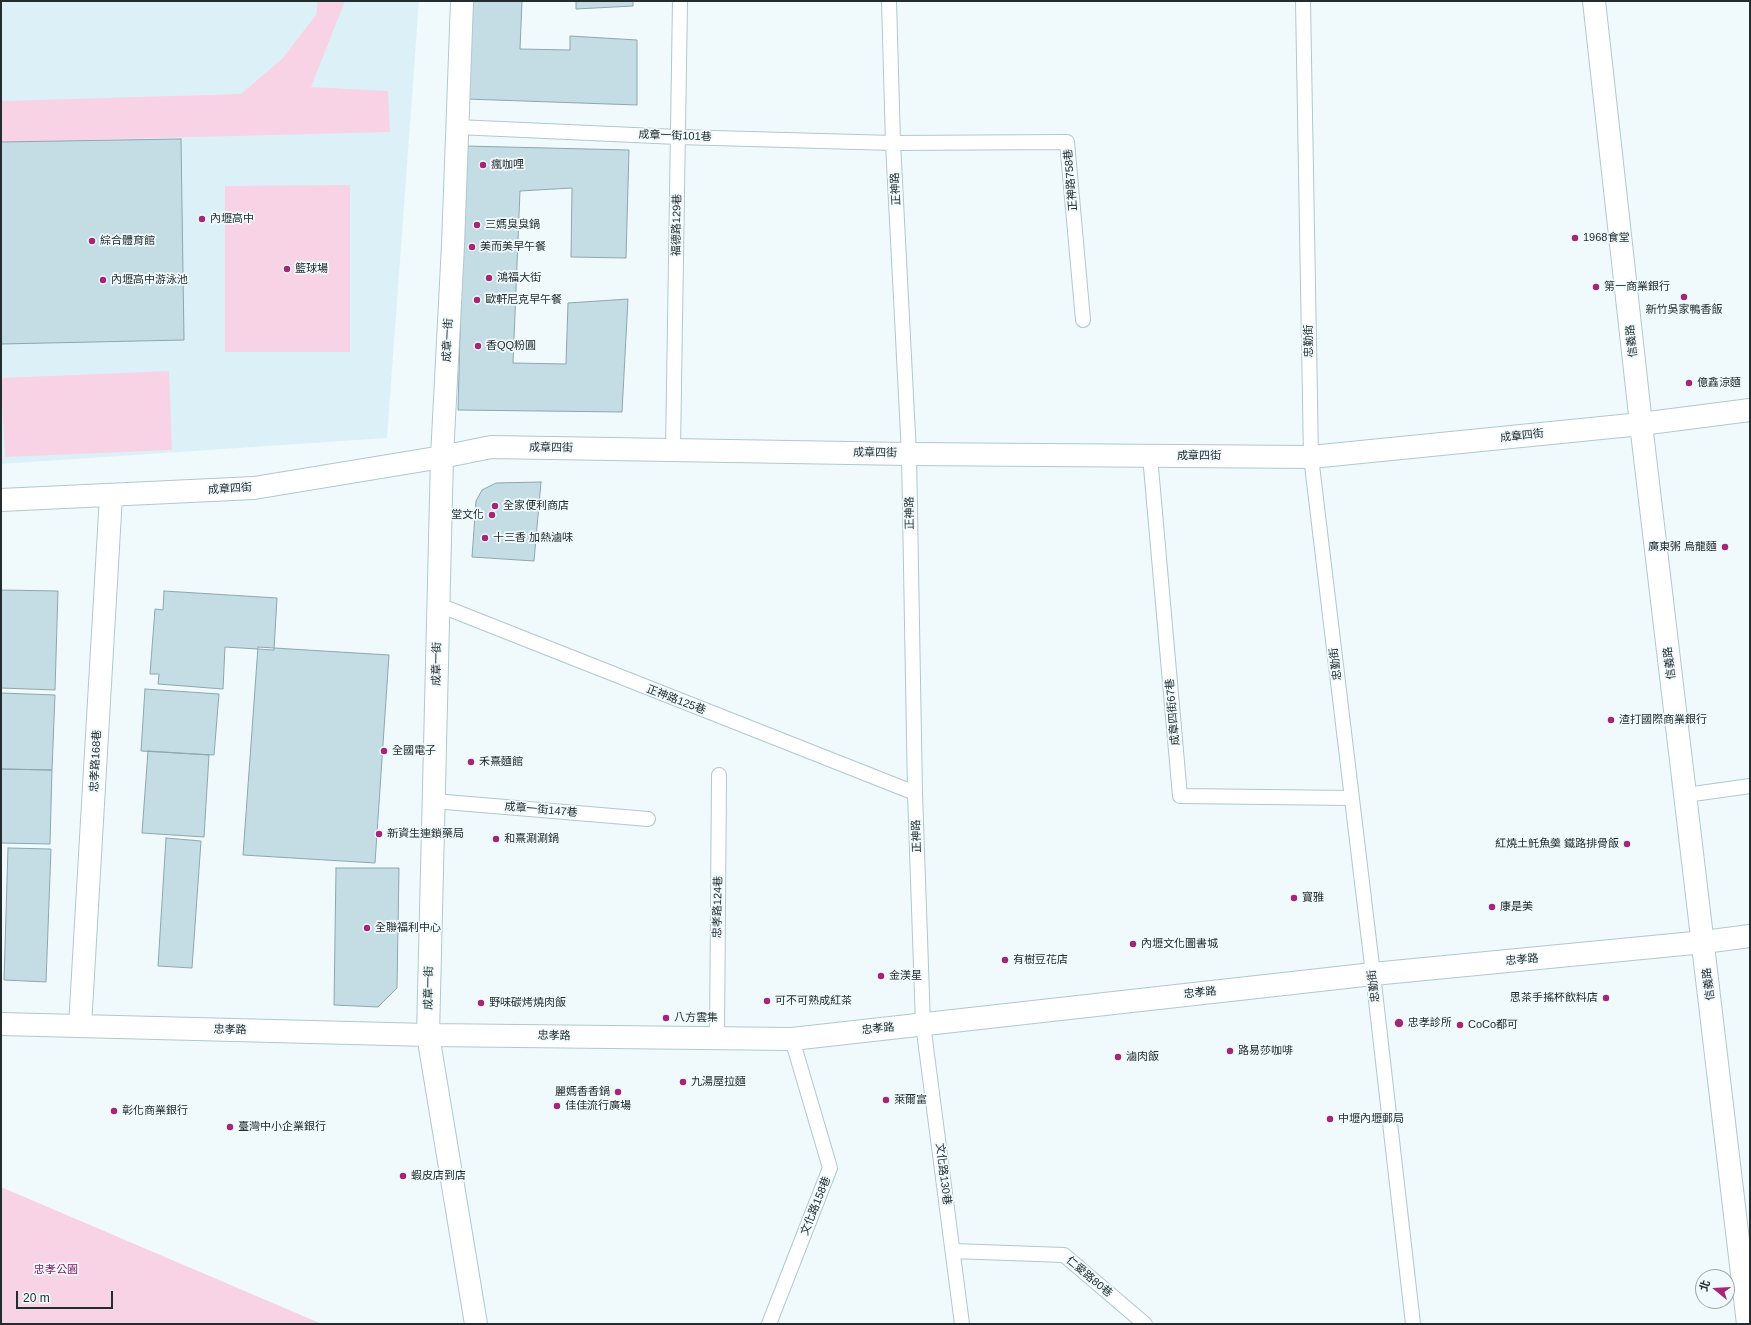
<!DOCTYPE html>
<meta charset="utf-8">
<style>
body{margin:0}
#map{position:relative;width:1751px;height:1325px;overflow:hidden;background:#f0fafd;font-family:Helvetica,"Noto Sans TC",sans-serif}
canvas{display:block}
.frame{position:absolute;inset:0;border:2px solid #232c2f;pointer-events:none}
.north{position:absolute;left:1695px;top:1269px;width:40px;height:40px;box-sizing:border-box;background:#f0fafd;border:1px solid #9ea8ab;border-radius:50%;rotate:288deg;font-size:11px;font-weight:700;line-height:16px;text-align:center;color:#232c2f}
.north::after{content:'';display:block;margin:auto;width:14px;height:18px;background:#a52677;clip-path:polygon(50% 0,100% 100%,50% 72%,0 100%)}
.scale{position:absolute;left:16px;top:1291px;width:97px;height:18px;box-sizing:border-box;border:2px solid #232c2f;border-top:0;padding-left:5px;font-size:12px;line-height:14px;white-space:nowrap;color:#232c2f;-webkit-text-stroke:3px #f0fafd;paint-order:stroke}
</style>
<div id="map">
<canvas width="1751" height="1325"></canvas>
<div class="frame"></div>
<div class="north">北</div>
<div class="scale">20 m</div>
</div>
<script>
const ctx = document.querySelector('canvas').getContext('2d');
ctx.lineJoin = 'round';
function fill(path, color) { ctx.fillStyle = color; ctx.fill(path, 'evenodd'); }
const poly = rows => new Path2D(rows.map(r => 'M' + r).join(''));
function strokePath(path, color, width, dash) { ctx.strokeStyle = color; ctx.lineWidth = width; ctx.lineCap = dash ? 'butt' : 'round'; ctx.setLineDash(dash || []); ctx.stroke(path); }
function drawText(font, color, halo, rows, align = 'center') {
  ctx.font = font + ' Helvetica,"Noto Sans TC",sans-serif'; ctx.lineWidth = 3.5; ctx.setLineDash([]); ctx.textBaseline = 'middle'; ctx.strokeStyle = halo; ctx.fillStyle = color; for (const [text, x, y, turn = 0] of rows) {
    ctx.save(); ctx.translate(x, y); ctx.rotate((+turn || 0) * Math.PI / 180); ctx.textAlign = isNaN(turn) ? turn : align; if (halo) ctx.strokeText(text, 0, 0); ctx.fillText(text, 0, 0); ctx.restore();
  }
}
fill(poly([
 [1,1,419,1,387,438,1,464]
]), '#dcf1f7');
fill(poly([
 [318,1,345,1,311,87,388,91,390,132,1,142,1,101,241,94,282,59,316,15],
 [350,185,350,352,225,352,225,186],
 [169,371,172,450,5,457,1,378],
 [1,1187,322,1324,1,1324]
]), '#f8d3e5');
const building = poly([
 [472,1,522,1,520,49,570,50,570,36,637,40,637,105,466,99,472,1],
 [576,1,633,1,633,6,576,9,576,1],
 [181,139,184,340,1,344,1,142,181,139],
 [465,146,629,150,626,258,571,257,572,188,520,191,513,363,566,364,568,303,628,299,622,412,458,410,465,146],
 [541,482,534,561,472,557,476,501,482,490,496,483,541,482],
 [1,590,58,591,55,690,1,688,1,590],
 [164,591,277,598,274,650,225,647,223,689,158,684,159,674,150,674,155,609,163,610,164,591],
 [258,647,389,655,375,863,243,855,258,647],
 [145,689,219,694,214,755,141,751,145,689],
 [1,693,55,695,52,770,1,769,1,693],
 [148,751,209,755,204,837,142,833,148,751],
 [1,769,52,770,50,844,1,843,1,769],
 [166,838,201,841,192,968,158,966,166,838],
 [8,848,51,849,46,982,4,980,8,848],
 [336,868,399,868,397,988,378,1007,334,1005,336,868]
]);
fill(building, '#c4dde5');
strokePath(building, '#8ea6ae', 1);
const service = poly([
 [889,1,893,143,909,454,915,793,923,1024,962,1324],
 [1303,1,1311,457,1373,974,1413,1324],
 [457,127,678,137,893,143,1067,142,1083,320],
 [673,450,680,1],
 [1150,456,1180,796,1352,798],
 [439,605,915,793],
 [1686,795,1750,786],
 [434,801,648,819],
 [717,1038,719,775],
 [953,1251,1064,1255,1145,1324],
 [769,1324,830,1168,792,1039]
]);
const minor = poly([
 [462,1,453,245,442,457,428,1035,476,1324],
 [1594,1,1641,424,1748,1324],
 [1,500,254,488,442,457,491,447,909,454,1311,457,1641,424,1750,410],
 [1,1024,428,1035,792,1039,1373,974,1704,942,1750,936],
 [80,1026,111,496]
]);
strokePath(service, '#b0c8d0', 16);
strokePath(minor, '#b0c8d0', 24);
strokePath(service, '#fff', 14);
strokePath(minor, '#fff', 22);
for (const [x, y, r, color] of [
 [483,165,4,"#a52677"],
 [202,219,4,"#a52677"],
 [477,225,4,"#a52677"],
 [1575,238,4,"#a52677"],
 [92,241,4,"#a52677"],
 [472,247,4,"#a52677"],
 [287,269,4,"#a52677"],
 [489,278,4,"#a52677"],
 [103,280,4,"#a52677"],
 [1596,287,4,"#a52677"],
 [1684,297,4,"#a52677"],
 [477,300,4,"#a52677"],
 [478,346,4,"#a52677"],
 [1689,383,4,"#a52677"],
 [495,506,4,"#a52677"],
 [492,515,4,"#a52677"],
 [485,538,4,"#a52677"],
 [1725,547,4,"#a52677"],
 [1611,720,4,"#a52677"],
 [384,751,4,"#a52677"],
 [471,762,4,"#a52677"],
 [379,834,4,"#a52677"],
 [496,839,4,"#a52677"],
 [1627,844,4,"#a52677"],
 [1294,898,4,"#a52677"],
 [1492,907,4,"#a52677"],
 [367,928,4,"#a52677"],
 [1133,944,4,"#a52677"],
 [1005,960,4,"#a52677"],
 [881,976,4,"#a52677"],
 [1606,998,4,"#a52677"],
 [767,1001,4,"#a52677"],
 [481,1003,4,"#a52677"],
 [666,1018,4,"#a52677"],
 [1399,1023,5,"#a52677"],
 [1460,1025,4,"#a52677"],
 [1230,1051,4,"#a52677"],
 [1118,1057,4,"#a52677"],
 [683,1082,4,"#a52677"],
 [618,1092,4,"#a52677"],
 [886,1100,4,"#a52677"],
 [557,1106,4,"#a52677"],
 [114,1111,4,"#a52677"],
 [1330,1119,4,"#a52677"],
 [230,1127,4,"#a52677"],
 [403,1176,4,"#a52677"]
]) { const dot = new Path2D(); dot.arc(x, y, r, 0, 2 * Math.PI); ctx.fillStyle = color; ctx.fill(dot); strokePath(dot, '#f0fafd', 1.5); }
drawText('11px', '#232c2f', '#f0fafd', [
 ["成章一街101巷",675,136,2],
 ["正神路758巷",1071,180,-95],
 ["正神路",896,189,-93],
 ["福德路129巷",677,225,-89],
 ["成章一街",448,340,-87],
 ["忠勤街",1309,341,-91],
 ["信義路",1632,341,-96],
 ["成章四街",1522,436,-6],
 ["成章四街",551,448,1],
 ["成章四街",875,453,1],
 ["成章四街",1199,456],
 ["成章四街",230,489,-4],
 ["正神路",910,513,-91],
 ["信義路",1670,663,-97],
 ["成章一街",437,664,-89],
 ["忠勤街",1336,664,-97],
 ["正神路125巷",676,700,21],
 ["成章四街67巷",1173,712,-95],
 ["忠孝路168巷",96,761,-87],
 ["成章一街147巷",541,810,5],
 ["正神路",917,836,-92],
 ["忠孝路124巷",718,907,-89],
 ["忠孝路",1522,960,-5],
 ["信義路",1709,984,-97],
 ["忠勤街",1374,986,-97],
 ["成章一街",429,988,-89],
 ["忠孝路",1200,993,-6],
 ["忠孝路",878,1029,-6],
 ["忠孝路",230,1030,1],
 ["忠孝路",554,1036,1],
 ["文化路130巷",943,1174,83],
 ["文化路158巷",816,1206,-68],
 ["仁愛路80巷",1089,1277,40]
]);
drawText('11px', '#232c2f', '#f0fafd', [
 ["瘋咖哩",491,165],
 ["內壢高中",210,219],
 ["三媽臭臭鍋",485,225],
 ["1968食堂",1583,238],
 ["綜合體育館",100,241],
 ["美而美早午餐",480,247],
 ["籃球場",295,269],
 ["鴻福大街",497,278],
 ["內壢高中游泳池",111,280],
 ["第一商業銀行",1604,287],
 ["歐軒尼克早午餐",485,300],
 ["新竹吳家鴨香飯",1684,310,"center"],
 ["香QQ粉圓",486,346],
 ["億鑫涼麵",1697,383],
 ["全家便利商店",503,506],
 ["堂文化",484,515,"right"],
 ["十三香 加熱滷味",493,538],
 ["廣東粥 烏龍麵",1717,547,"right"],
 ["渣打國際商業銀行",1619,720],
 ["全國電子",392,751],
 ["禾熹麵館",479,762],
 ["新資生連鎖藥局",387,834],
 ["和熹涮涮鍋",504,839],
 ["紅燒土魠魚羹 鐵路排骨飯",1619,844,"right"],
 ["寶雅",1302,898],
 ["康是美",1500,907],
 ["全聯福利中心",375,928],
 ["內壢文化圖書城",1141,944],
 ["有樹豆花店",1013,960],
 ["金渼星",889,976],
 ["思茶手搖杯飲料店",1598,998,"right"],
 ["可不可熟成紅茶",775,1001],
 ["野味碳烤燒肉飯",489,1003],
 ["八方雲集",674,1018],
 ["忠孝診所",1408,1023],
 ["CoCo都可",1468,1025],
 ["路易莎咖啡",1238,1051],
 ["滷肉飯",1126,1057],
 ["九湯屋拉麵",691,1082],
 ["麗媽香香鍋",610,1092,"right"],
 ["萊爾富",894,1100],
 ["佳佳流行廣場",565,1106],
 ["彰化商業銀行",122,1111],
 ["中壢內壢郵局",1338,1119],
 ["臺灣中小企業銀行",238,1127],
 ["蝦皮店到店",411,1176]
], 'left');
drawText('11px', '#861a60', '#f0fafd', [
 ["忠孝公園",56,1270]
]);
</script>
